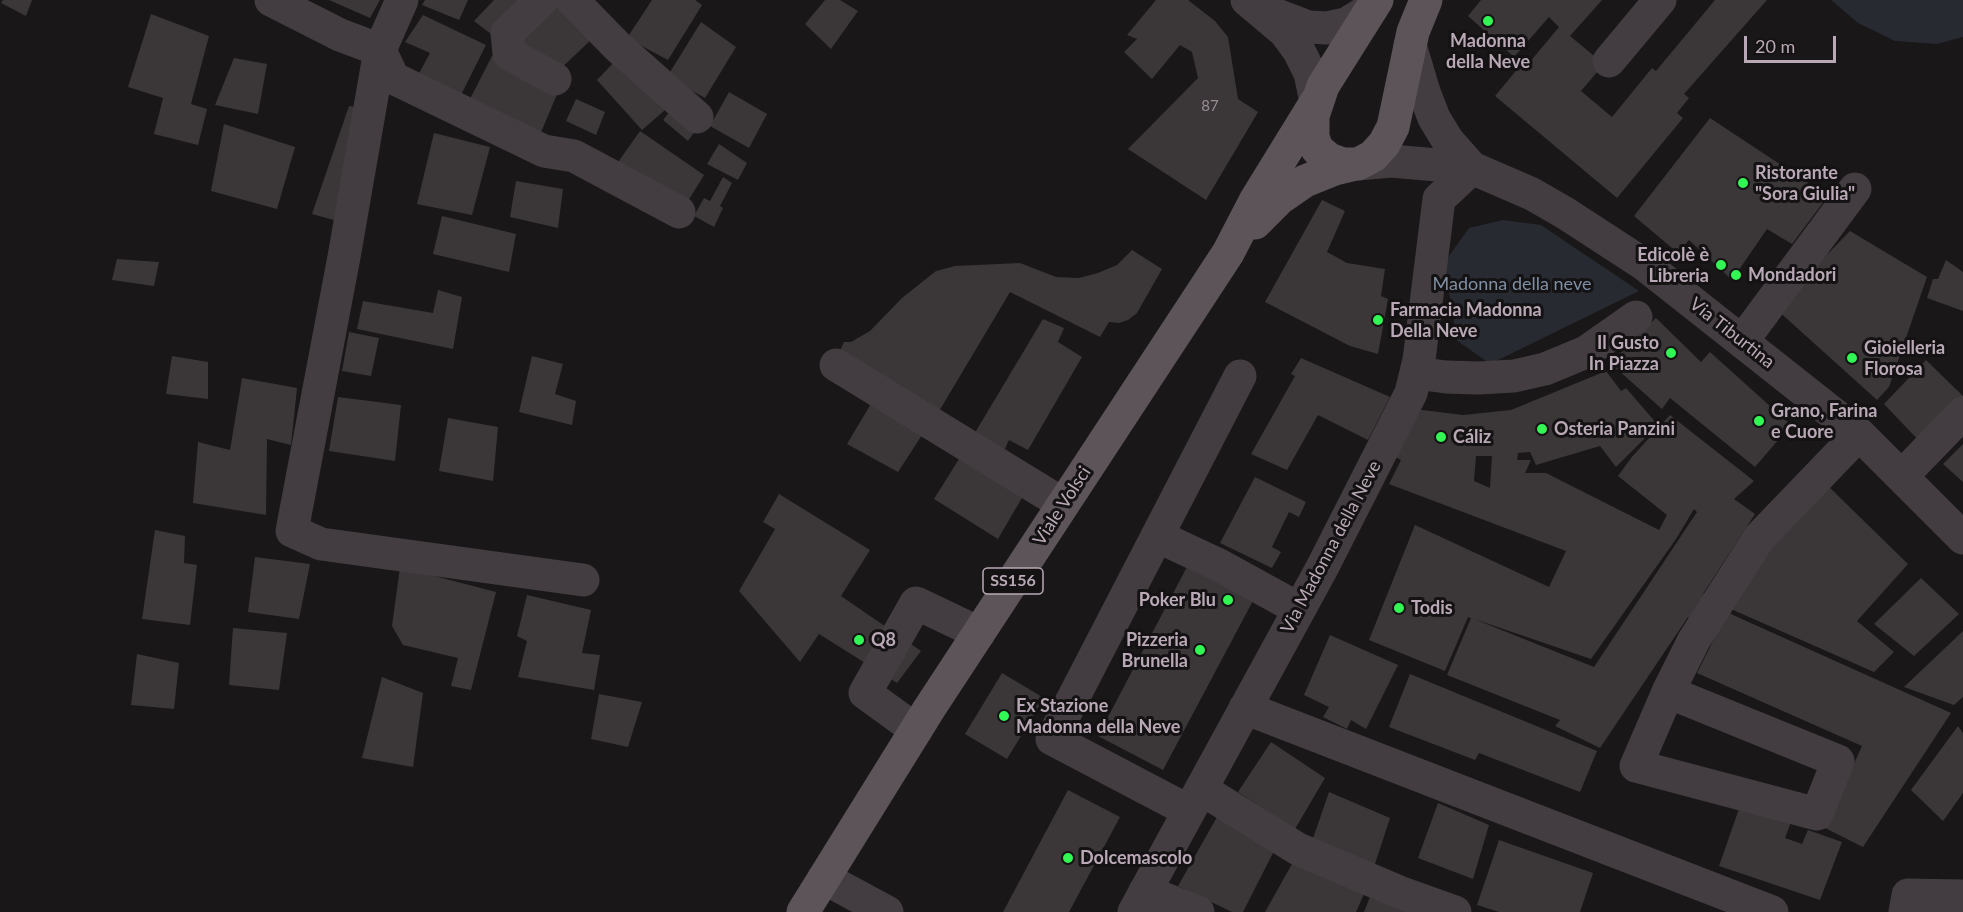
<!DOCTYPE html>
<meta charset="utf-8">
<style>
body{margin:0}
#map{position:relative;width:1963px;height:912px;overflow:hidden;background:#191718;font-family:Lato,sans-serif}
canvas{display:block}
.scale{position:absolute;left:1744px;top:36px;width:92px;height:27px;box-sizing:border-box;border:3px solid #b9a9b6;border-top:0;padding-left:8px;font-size:18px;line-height:21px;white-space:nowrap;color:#b9a9b6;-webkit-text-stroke:4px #141213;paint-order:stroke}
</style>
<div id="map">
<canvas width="1963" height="912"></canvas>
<div class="scale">20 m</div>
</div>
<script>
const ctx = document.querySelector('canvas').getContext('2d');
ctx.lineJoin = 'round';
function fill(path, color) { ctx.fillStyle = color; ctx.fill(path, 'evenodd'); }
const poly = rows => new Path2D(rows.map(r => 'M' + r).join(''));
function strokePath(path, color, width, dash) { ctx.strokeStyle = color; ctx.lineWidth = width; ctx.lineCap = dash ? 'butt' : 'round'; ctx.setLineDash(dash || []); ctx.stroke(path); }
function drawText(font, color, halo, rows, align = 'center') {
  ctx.font = font + ' Lato,sans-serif'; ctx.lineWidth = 6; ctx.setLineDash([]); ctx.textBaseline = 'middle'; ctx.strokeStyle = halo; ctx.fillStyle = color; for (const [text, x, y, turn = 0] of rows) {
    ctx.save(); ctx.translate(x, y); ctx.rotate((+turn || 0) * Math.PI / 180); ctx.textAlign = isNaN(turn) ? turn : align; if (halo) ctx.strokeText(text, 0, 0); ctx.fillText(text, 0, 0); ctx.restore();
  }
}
fill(poly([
 [1831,0,1963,0,1963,37,1937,44,1895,41,1858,23],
 [1503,220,1541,225,1639,291,1490,364,1455,339,1453,307,1444,278,1446,260,1469,228]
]), '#272a31');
fill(poly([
 [3,0,32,0,26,16,1,3],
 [329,0,380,0,370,18],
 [425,0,468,0,459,20,422,5],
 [494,0,525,0,495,37,474,21],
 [552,0,594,37,555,74,516,36],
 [652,0,695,0,702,5,668,60,627,38],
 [825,0,840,0,858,11,831,49,805,24],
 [1156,0,1188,0,1215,21,1228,37,1238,99,1258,112,1206,200,1128,149,1198,78,1192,52,1180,45,1152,79,1124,52,1137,39,1127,35],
 [1481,0,1602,0,1570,36,1604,64,1581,91,1612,117,1652,68,1656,71,1715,0,1767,0,1684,94,1689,98,1677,113,1683,118,1617,198,1495,96,1525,60,1529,63,1559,27,1549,17,1514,57,1468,16],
 [151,14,209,36,191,104,207,109,198,145,154,134,163,98,128,87],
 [423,15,486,45,459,99,416,79,430,53,405,42],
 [701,22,736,47,705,98,667,77],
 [492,56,558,92,539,137,470,99],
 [620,56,665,110,642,130,597,80],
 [234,58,267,64,258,114,215,105],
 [729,92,767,114,749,148,710,126],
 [576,99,605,112,596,135,566,121],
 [675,105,700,124,688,141,663,120],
 [349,106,362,108,334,220,312,214],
 [1710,118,1828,196,1792,244,1767,229,1732,280,1689,240,1678,253,1634,216],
 [224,124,295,147,277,209,211,191],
 [640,131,704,175,685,206,614,168],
 [434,133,490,147,472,215,417,204],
 [719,144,747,163,738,180,707,164],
 [723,177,732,183,720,206,723,208,714,227,694,216,704,198,710,201],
 [516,181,563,189,558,228,510,217],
 [1322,200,1345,211,1327,252,1347,263,1385,269,1381,296,1388,299,1378,354,1350,346,1265,302],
 [442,216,516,234,509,272,433,254],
 [1850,231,1927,277,1889,387,1877,400,1775,308],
 [1132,250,1162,269,1137,313,1128,320,1119,323,1109,322,1100,337,1010,292,935,418,837,357,844,342,851,342,870,331,902,298,936,271,955,266,1020,263,1056,277,1079,278,1098,273,1117,265],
 [117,259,159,262,154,286,112,280],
 [1946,260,1963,272,1963,311,1927,298,1933,279,1938,279],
 [438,290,462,297,453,349,357,329,363,301,433,313],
 [1656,318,1701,362,1710,352,1791,425,1755,467,1670,398,1662,409,1610,363],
 [1043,319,1064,328,1058,342,1082,357,1028,450,1009,440,1003,453,973,436],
 [349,332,379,338,371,376,342,371],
 [172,356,208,362,208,399,166,394],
 [532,356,563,364,555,394,576,401,572,425,519,412],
 [1301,358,1390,397,1368,440,1318,415,1287,470,1251,454,1295,376,1291,374],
 [1926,360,1963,396,1963,400,1923,445,1884,404],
 [1606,371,1621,391,1626,388,1658,425,1616,467,1600,446,1536,465,1530,452,1518,453,1517,460,1531,460,1525,473,1546,473,1659,530,1667,515,1618,476,1631,458,1670,415,1754,481,1734,499,1755,514,1703,594,1733,615,1951,713,1863,847,1825,828,1862,746,1697,673,1715,637,1688,617,1600,748,1555,726,1560,720,1447,675,1471,618,1468,617,1445,671,1369,640,1415,525,1549,587,1566,551,1389,484,1401,460,1392,455,1414,409,1463,415,1511,410],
 [1476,456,1492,456,1490,488,1474,481],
 [1694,509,1697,512,1594,667,1474,619,1591,659,1676,539],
 [242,378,297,388,291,445,267,439,266,515,193,503,198,442,230,450],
 [338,397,401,405,395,461,329,451],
 [872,402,924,432,898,472,847,444],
 [448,418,498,427,493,481,439,471],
 [1963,444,1963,482,1943,464],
 [959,459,1023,496,998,539,934,499],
 [1255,477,1306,502,1299,517,1289,512,1272,547,1281,552,1272,568,1220,543],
 [1825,483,1908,564,1857,621,1894,652,1874,672,1724,606],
 [779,494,870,550,841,596,921,651,897,683,819,634,800,662,739,591,775,529,763,522],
 [155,530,185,536,184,563,197,565,190,625,142,619],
 [255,557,310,564,299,619,248,612],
 [1189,563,1255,597,1163,770,1098,736],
 [400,567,496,592,471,690,451,686,458,658,403,645,392,626],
 [1921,578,1959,614,1914,656,1874,624],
 [527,595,591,610,582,653,600,655,594,690,518,677,527,641,517,636],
 [233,628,287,633,279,690,229,685],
 [1963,631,1963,697,1954,705,1904,687],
 [1330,635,1398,665,1366,729,1351,720,1347,729,1323,717,1329,707,1304,695],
 [137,654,179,663,174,709,131,705],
 [1002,673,1044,698,1007,759,965,734],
 [1410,674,1597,751,1580,792,1479,753,1475,760,1389,727],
 [382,677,423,693,413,767,362,758],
 [599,694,642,702,628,747,591,739],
 [1958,726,1963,733,1963,793,1943,821,1911,790],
 [1271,742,1325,778,1295,829,1238,792],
 [1068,790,1120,817,1069,912,1003,912],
 [1329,792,1390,818,1373,870,1310,847],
 [1438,803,1489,825,1473,879,1418,858],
 [1740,806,1791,822,1785,838,1802,844,1808,830,1842,842,1820,900,1719,866],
 [1217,817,1276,847,1243,912,1232,912,1178,886],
 [1499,840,1593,873,1580,912,1499,912,1477,905],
 [1292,864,1365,892,1356,912,1265,912],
 [1372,892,1422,912,1364,912]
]), '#3b3739');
strokePath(poly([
 [271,0,340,35,380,50,402,0],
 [542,0,507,33,509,54,555,79],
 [572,0,618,47,697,117],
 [1247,0,1285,32,1299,51,1310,73,1316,102],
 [1269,12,1308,27,1327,28,1346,24,1372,8],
 [1410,45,1424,92,1434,118,1448,141,1472,168],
 [380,50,344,257,292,531,321,544,583,580],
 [380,50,393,78,544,151,574,156,679,212],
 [1609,61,1660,0],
 [1358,164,1391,161,1472,168,1532,194,1565,213,1645,265,1859,434,1963,538],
 [1743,340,1855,189],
 [836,365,1063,504],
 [1416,373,1446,377,1478,378,1514,376,1545,369,1586,352,1636,317],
 [1902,476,1963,413],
 [1157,536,1219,565,1299,609],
 [1668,692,1636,766,1817,814,1838,761,1668,692,1694,640,1759,538,1859,434],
 [1245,708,1772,912],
 [916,730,865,693,916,603,979,633],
 [1201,789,1298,849,1399,892,1455,912],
 [1189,811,1052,739,1240,376],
 [824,878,887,912],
 [1145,891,1198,912],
 [1134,912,1322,568,1411,393,1419,360,1439,199,1472,168],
 [1905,912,1908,895,1963,896]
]), '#433d41', 33);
strokePath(poly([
 [1377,0,1323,86,1313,116,1313,137,1317,149,1329,159,1343,164,1358,164,1373,156,1384,144,1393,127,1413,32,1426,0],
 [1255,223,1279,199,1305,181,1335,169,1356,164],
 [803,912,929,709,1228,253,1255,201,1316,102]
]), '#5d545a', 33);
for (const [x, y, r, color] of [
 [1488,21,6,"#32f653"],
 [1743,183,6,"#32f653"],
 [1721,265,6,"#32f653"],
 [1736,275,6,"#32f653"],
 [1378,320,6,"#32f653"],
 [1671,353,6,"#32f653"],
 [1852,358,6,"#32f653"],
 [1759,421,6,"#32f653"],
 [1542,429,6,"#32f653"],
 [1441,437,6,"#32f653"],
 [1228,600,6,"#32f653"],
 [1399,608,6,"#32f653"],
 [859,640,6,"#32f653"],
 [1200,650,6,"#32f653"],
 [1004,716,6,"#32f653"],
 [1068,858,6,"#32f653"]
]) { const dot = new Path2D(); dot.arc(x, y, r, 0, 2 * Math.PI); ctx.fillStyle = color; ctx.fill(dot); strokePath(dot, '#141213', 2); }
drawText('15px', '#9a8c97', null, [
 ["87",1210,106]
]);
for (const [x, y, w] of [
 [1013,581,60]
]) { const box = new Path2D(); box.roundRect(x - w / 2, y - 13, w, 26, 4.5); ctx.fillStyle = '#141213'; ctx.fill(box); strokePath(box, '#b9a9b6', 1.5); }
drawText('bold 16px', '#b9a9b6', null, [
 ["SS156",1013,581]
]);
drawText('bold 18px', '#b9a9b6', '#141213', [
 ["Madonna",1488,41,"center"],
 ["della Neve",1488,62,"center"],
 ["Ristorante",1755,173],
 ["\"Sora Giulia\"",1755,194],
 ["Edicolè è",1709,255,"right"],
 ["Libreria",1709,276,"right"],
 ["Mondadori",1748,275],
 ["Farmacia Madonna",1390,310],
 ["Della Neve",1390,331],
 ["Il Gusto",1659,343,"right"],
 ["In Piazza",1659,364,"right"],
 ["Gioielleria",1864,348],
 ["Florosa",1864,369],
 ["Grano, Farina",1771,411],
 ["e Cuore",1771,432],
 ["Osteria Panzini",1554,429],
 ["Cáliz",1453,437],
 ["Poker Blu",1216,600,"right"],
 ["Todis",1411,608],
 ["Q8",871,640],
 ["Pizzeria",1188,640,"right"],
 ["Brunella",1188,661,"right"],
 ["Ex Stazione",1016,706],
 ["Madonna della Neve",1016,727],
 ["Dolcemascolo",1080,858]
], 'left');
drawText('18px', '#7f8fa4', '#141213', [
 ["Madonna della neve",1512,284]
]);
drawText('18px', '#b9a9b6', '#141213', [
 ["Via Tiburtina",1732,333,38],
 ["Viale Volsci",1062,506,-57],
 ["Via Madonna della Neve",1331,547,-62]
]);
</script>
